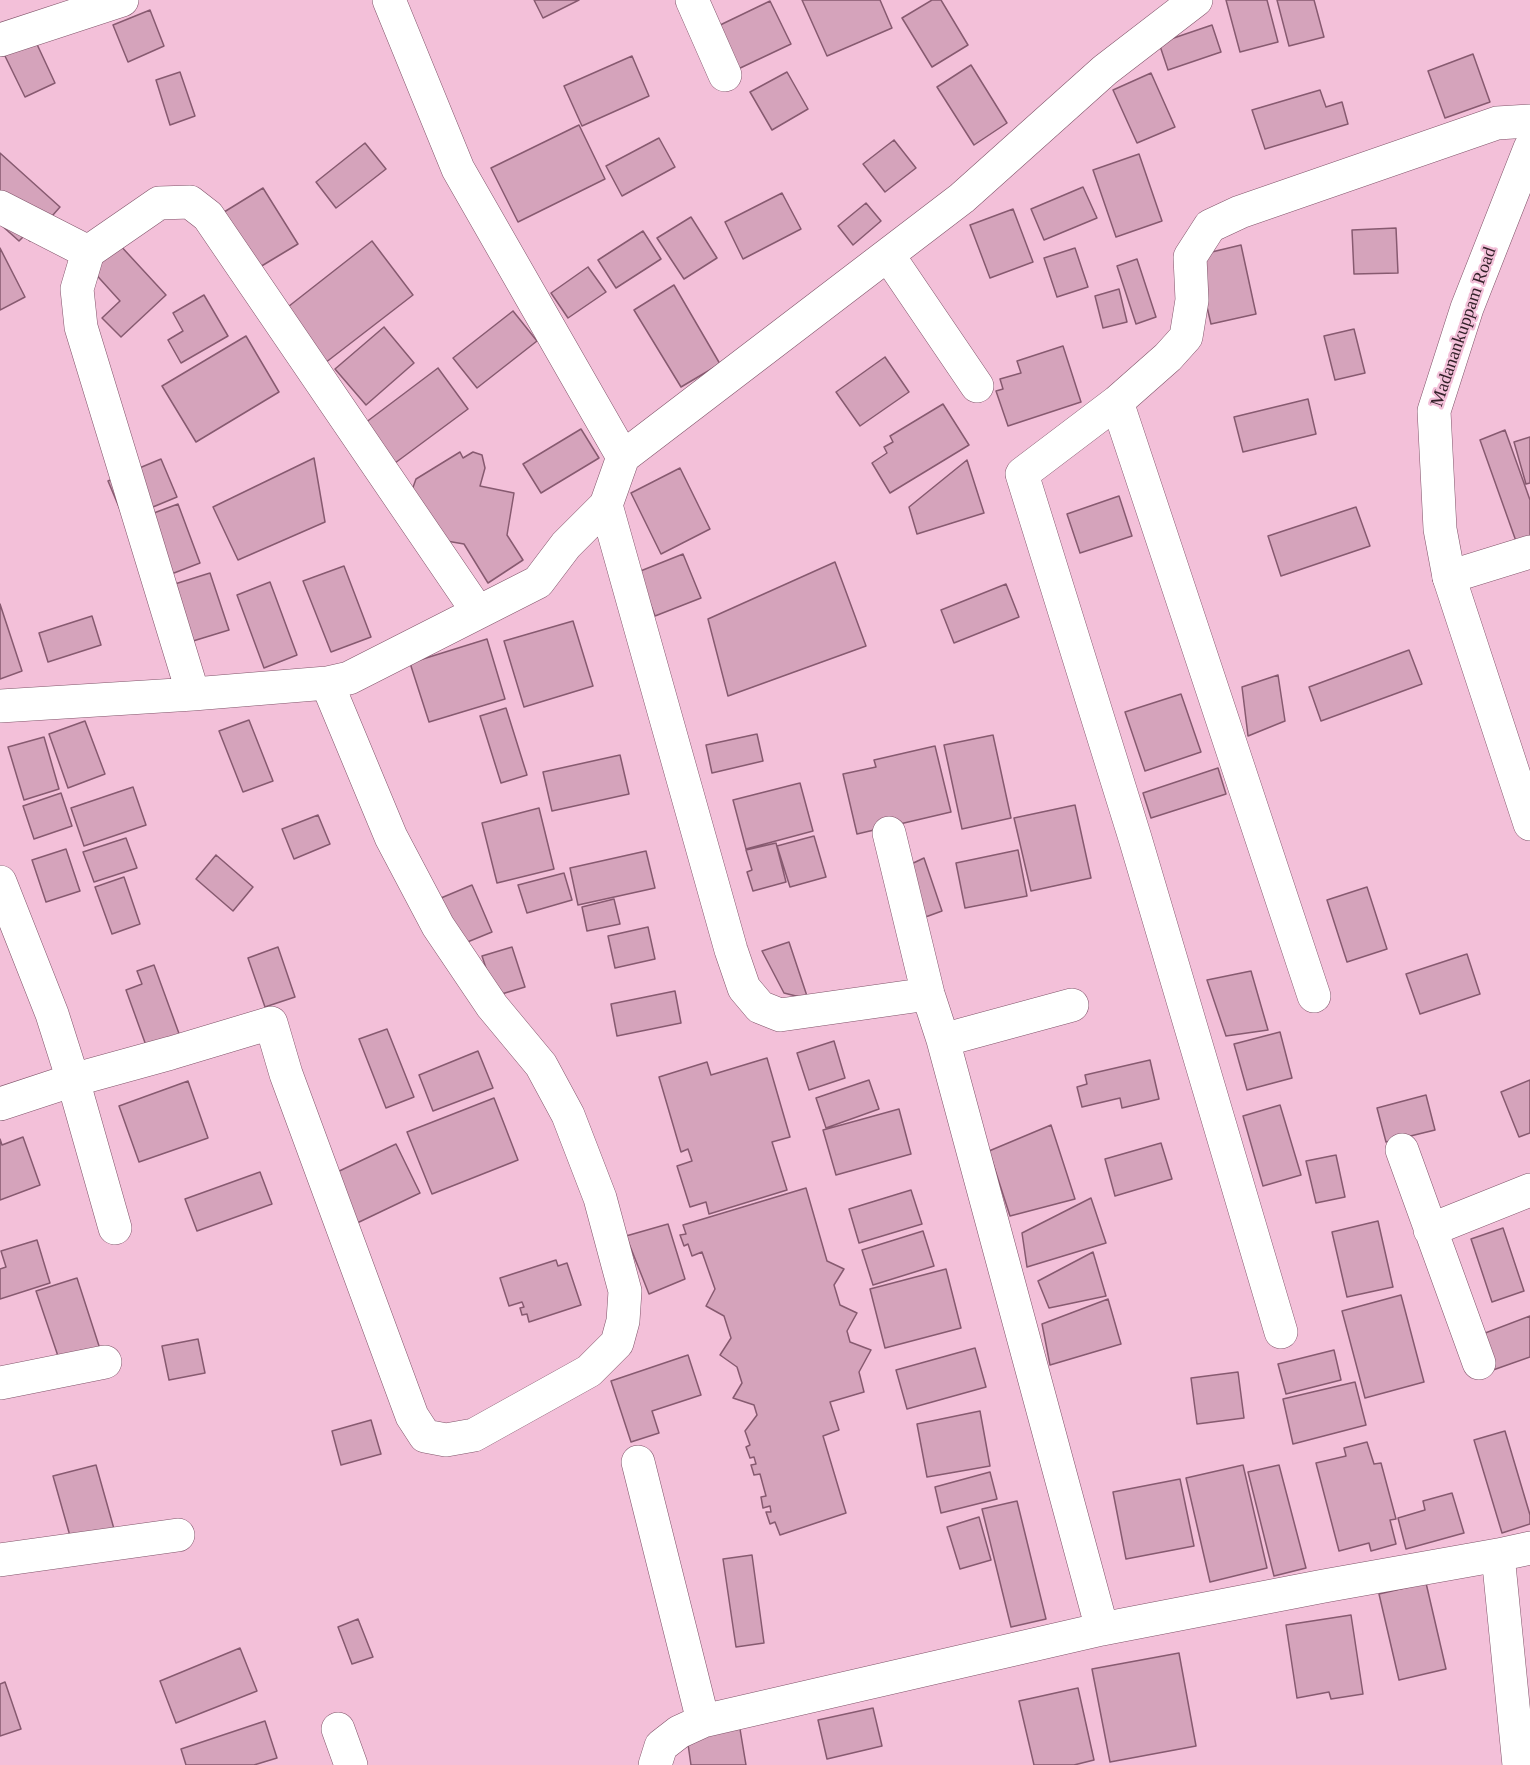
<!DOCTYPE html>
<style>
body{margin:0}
canvas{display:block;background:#f3c0d9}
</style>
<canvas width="1530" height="1765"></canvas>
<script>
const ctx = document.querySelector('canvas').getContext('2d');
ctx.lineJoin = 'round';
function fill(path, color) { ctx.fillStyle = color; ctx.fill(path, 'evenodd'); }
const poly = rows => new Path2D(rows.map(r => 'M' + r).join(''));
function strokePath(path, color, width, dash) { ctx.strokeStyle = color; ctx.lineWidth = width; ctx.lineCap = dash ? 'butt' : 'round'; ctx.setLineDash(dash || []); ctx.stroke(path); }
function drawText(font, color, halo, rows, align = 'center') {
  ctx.font = font + ' "Times New Roman",serif'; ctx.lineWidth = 4.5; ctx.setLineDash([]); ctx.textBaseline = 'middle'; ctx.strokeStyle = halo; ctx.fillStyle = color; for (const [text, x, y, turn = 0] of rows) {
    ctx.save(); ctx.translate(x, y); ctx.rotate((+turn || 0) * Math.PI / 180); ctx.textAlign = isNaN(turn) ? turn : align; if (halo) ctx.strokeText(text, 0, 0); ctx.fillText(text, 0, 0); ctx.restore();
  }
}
const building = poly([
 [534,0,579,0,543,18,534,0],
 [802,0,880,0,892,28,827,56,802,0],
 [932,0,941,0,968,45,932,67,902,18,932,0],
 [1226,0,1267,0,1278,42,1240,52,1226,0],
 [1277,0,1314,0,1324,37,1289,46,1277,0],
 [770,1,791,44,736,70,716,27,770,1],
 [150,10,164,46,128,62,113,25,150,10],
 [1212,25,1221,52,1168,70,1159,43,1212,25],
 [35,40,55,83,25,97,4,54,35,40],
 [1473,54,1490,102,1445,118,1428,71,1473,54],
 [632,56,649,96,582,126,564,86,632,56],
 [971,65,1007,123,974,145,937,87,971,65],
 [180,72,195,116,170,125,156,80,180,72],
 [787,72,808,109,772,130,750,92,787,72],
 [1151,73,1175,127,1137,143,1113,90,1151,73],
 [1320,90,1326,107,1342,102,1348,124,1265,149,1252,110,1320,90],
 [579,125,605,179,518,222,491,168,579,125],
 [659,138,675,167,622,196,606,166,659,138],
 [894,140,916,168,885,192,863,164,894,140],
 [365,143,386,169,336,208,316,182,365,143],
 [0,153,60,207,30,241,24,236,19,241,0,224,0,153],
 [1139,154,1162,221,1116,237,1093,170,1139,154],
 [1083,187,1097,218,1044,240,1031,209,1083,187],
 [263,188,298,244,250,273,216,217,263,188],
 [782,193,801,229,743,259,725,222,782,193],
 [866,203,881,221,853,245,838,226,866,203],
 [1013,209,1033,262,990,278,970,225,1013,209],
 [691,217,717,258,684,279,657,238,691,217],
 [1396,228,1398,273,1354,274,1352,230,1396,228],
 [643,231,661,259,616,288,598,260,643,231],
 [372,241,413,295,325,363,284,310,372,241],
 [118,243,166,295,121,337,102,318,120,301,91,269,118,243],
 [1241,245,1256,314,1211,324,1195,256,1241,245],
 [0,248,25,297,0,310,0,248],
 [1075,248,1088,287,1057,297,1044,258,1075,248],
 [1137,259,1156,317,1136,324,1117,266,1137,259],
 [588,267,606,292,568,318,551,293,588,267],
 [674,285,720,364,681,387,634,310,674,285],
 [1119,289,1127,322,1103,328,1095,296,1119,289],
 [204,295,228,336,181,363,168,340,183,331,173,313,204,295],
 [513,311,537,341,477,388,453,358,513,311],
 [384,327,414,363,366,405,335,369,384,327],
 [1354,329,1365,373,1335,380,1324,336,1354,329],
 [246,336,279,392,196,442,162,386,246,336],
 [1063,346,1081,402,1008,426,996,391,1003,389,1000,379,1021,373,1017,361,1063,346],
 [885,357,909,392,860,426,836,392,885,357],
 [438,368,468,409,391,466,361,426,438,368],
 [1308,399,1316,434,1243,452,1234,417,1308,399],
 [943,404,969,445,890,493,872,463,887,453,884,447,893,442,890,436,943,404],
 [581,429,599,458,541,493,523,464,581,429],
 [1505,430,1530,500,1530,540,1517,544,1480,440,1505,430],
 [1530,437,1530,483,1526,484,1514,442,1530,437],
 [460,452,463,458,473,452,482,455,485,468,480,486,514,493,507,535,523,560,488,583,464,544,435,539,412,490,416,479,460,452],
 [314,458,325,522,238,560,213,507,314,458],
 [161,459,177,497,124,519,108,481,161,459],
 [967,460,984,513,917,534,909,507,967,460],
 [680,468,710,529,661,554,631,493,680,468],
 [1119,496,1132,536,1080,553,1067,514,1119,496],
 [178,504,200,563,148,583,127,523,178,504],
 [1356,507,1370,546,1281,576,1268,536,1356,507],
 [683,554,701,598,655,616,638,572,683,554],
 [835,562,866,646,728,696,708,619,835,562],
 [344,566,371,637,331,652,303,581,344,566],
 [210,573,229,630,180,645,162,588,210,573],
 [270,582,297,655,264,668,237,595,270,582],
 [1006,584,1019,617,954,643,941,610,1006,584],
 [0,604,22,671,0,679,0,604],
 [92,616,101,645,48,662,39,633,92,616],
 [573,621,593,686,524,707,504,641,573,621],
 [487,639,505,699,429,722,410,663,487,639],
 [1409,650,1422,684,1321,721,1309,687,1409,650],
 [1278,675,1285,721,1248,736,1242,687,1278,675],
 [1181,694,1201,752,1145,771,1125,712,1181,694],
 [506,708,527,775,501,783,480,716,506,708],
 [249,720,273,781,243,792,219,731,249,720],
 [85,721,105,774,68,788,49,734,85,721],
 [757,734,763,761,712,773,706,745,757,734],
 [993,735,1011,818,962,829,944,745,993,735],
 [44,737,59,789,24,800,8,747,44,737],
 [935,746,951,812,857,834,843,774,876,767,874,760,935,746],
 [620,755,629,794,552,811,543,772,620,755],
 [1218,768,1226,794,1151,818,1143,793,1218,768],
 [800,783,813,831,746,849,733,800,800,783],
 [133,787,146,825,84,846,71,808,133,787],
 [61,793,72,826,34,839,23,806,61,793],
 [1075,805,1091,878,1031,891,1014,818,1075,805],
 [539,808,554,869,497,883,482,823,539,808],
 [318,815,330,844,294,859,282,829,318,815],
 [814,836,826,877,790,887,777,846,814,836],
 [126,838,137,868,94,882,83,852,126,838],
 [776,843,786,882,753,891,747,872,752,870,746,850,776,843],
 [66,849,80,891,46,902,32,860,66,849],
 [1018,850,1027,896,965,908,956,863,1018,850],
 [646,851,655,888,578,905,570,868,646,851],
 [216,855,253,887,233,911,196,879,216,855],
 [924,858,942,911,920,919,907,866,924,858],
 [564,873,572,900,527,913,518,885,564,873],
 [124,877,140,924,112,934,95,887,124,877],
 [472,885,492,932,460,945,441,898,472,885],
 [1367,887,1387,949,1347,962,1327,900,1367,887],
 [614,899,620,924,587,931,582,907,614,899],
 [648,927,655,959,615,968,608,936,648,927],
 [789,942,808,999,784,993,762,951,789,942],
 [278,947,295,997,265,1007,248,958,278,947],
 [512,947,525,987,495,996,482,956,512,947],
 [1467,954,1480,994,1420,1014,1406,974,1467,954],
 [154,965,181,1039,148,1051,126,990,142,984,137,971,154,965],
 [1251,971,1268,1030,1226,1036,1207,980,1251,971],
 [675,991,681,1023,617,1036,611,1004,675,991],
 [387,1029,414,1097,386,1108,359,1039,387,1029],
 [1280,1032,1292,1078,1247,1090,1234,1044,1280,1032],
 [834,1041,845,1078,809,1090,797,1053,834,1041],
 [478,1051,493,1088,433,1111,419,1075,478,1051],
 [767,1058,790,1137,772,1142,787,1190,709,1214,706,1202,690,1207,677,1166,692,1161,688,1149,681,1152,659,1077,707,1062,711,1075,767,1058],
 [1150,1060,1159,1099,1122,1108,1120,1098,1082,1107,1077,1087,1087,1084,1085,1075,1150,1060],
 [869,1080,879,1109,826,1128,816,1098,869,1080],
 [1530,1080,1530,1133,1519,1137,1501,1092,1530,1080],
 [188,1081,208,1138,139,1162,119,1106,188,1081],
 [1426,1095,1435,1130,1386,1142,1377,1108,1426,1095],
 [494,1098,518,1160,432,1194,407,1132,494,1098],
 [1280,1105,1301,1175,1263,1186,1243,1116,1280,1105],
 [899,1109,911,1154,836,1175,823,1130,899,1109],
 [1051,1125,1075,1199,1010,1216,989,1151,1051,1125],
 [23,1137,40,1185,0,1200,0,1139,2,1145,23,1137],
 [1161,1143,1172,1179,1115,1196,1105,1159,1161,1143],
 [396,1144,420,1193,355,1224,331,1175,396,1144],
 [1336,1155,1345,1197,1316,1203,1306,1161,1336,1155],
 [260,1172,272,1204,197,1231,185,1199,260,1172],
 [806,1188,827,1261,844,1269,834,1285,840,1305,857,1313,847,1331,850,1342,871,1350,859,1372,864,1392,830,1402,839,1430,823,1436,846,1513,780,1535,775,1522,770,1524,766,1512,771,1512,770,1506,763,1508,761,1497,766,1496,760,1474,754,1475,751,1465,756,1464,754,1457,750,1458,746,1447,750,1445,745,1431,757,1415,754,1405,733,1398,742,1383,737,1367,720,1355,731,1338,724,1316,706,1306,715,1289,702,1252,692,1256,688,1244,684,1246,680,1235,686,1234,683,1225,806,1188],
 [911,1190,922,1224,859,1243,849,1209,911,1190],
 [1091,1198,1106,1243,1027,1267,1022,1233,1091,1198],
 [1378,1221,1393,1287,1347,1297,1332,1232,1378,1221],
 [668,1224,685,1279,649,1294,626,1236,668,1224],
 [1503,1228,1524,1291,1492,1302,1471,1239,1503,1228],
 [923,1231,934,1266,873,1285,862,1250,923,1231],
 [37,1240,50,1283,0,1299,0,1269,6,1267,1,1251,37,1240],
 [1093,1252,1106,1296,1049,1308,1038,1281,1093,1252],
 [556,1260,558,1266,567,1263,581,1305,529,1322,527,1314,522,1315,520,1308,524,1307,522,1302,509,1306,500,1278,556,1260],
 [946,1269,961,1328,885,1348,870,1289,946,1269],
 [77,1278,100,1349,60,1362,36,1291,77,1278],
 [1401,1295,1424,1382,1365,1398,1342,1311,1401,1295],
 [1108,1299,1121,1344,1050,1365,1042,1324,1108,1299],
 [1530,1316,1530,1357,1493,1370,1480,1335,1530,1316],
 [198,1339,205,1373,169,1380,162,1346,198,1339],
 [975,1348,986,1387,907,1409,896,1370,975,1348],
 [1334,1350,1341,1380,1286,1394,1278,1364,1334,1350],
 [688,1355,701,1395,652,1411,659,1433,631,1442,611,1381,688,1355],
 [1238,1372,1244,1418,1197,1424,1191,1378,1238,1372],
 [1355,1382,1366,1425,1293,1444,1283,1399,1355,1382],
 [980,1411,990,1466,927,1477,917,1424,980,1411],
 [371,1420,381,1454,341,1465,332,1431,371,1420],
 [1505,1431,1530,1515,1530,1524,1502,1533,1474,1440,1505,1431],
 [1367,1442,1374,1464,1381,1463,1396,1519,1390,1520,1396,1544,1371,1551,1369,1543,1339,1551,1316,1463,1346,1456,1344,1448,1367,1442],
 [96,1465,116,1536,70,1536,53,1476,96,1465],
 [1243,1465,1267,1568,1210,1582,1186,1478,1243,1465],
 [1279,1465,1306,1568,1274,1576,1248,1472,1279,1465],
 [990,1472,997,1499,941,1513,935,1487,990,1472],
 [1180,1479,1194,1546,1126,1559,1113,1492,1180,1479],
 [1452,1493,1464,1533,1406,1549,1398,1518,1425,1510,1423,1501,1452,1493],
 [1017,1501,1046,1619,1011,1627,982,1509,1017,1501],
 [979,1517,991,1560,960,1569,947,1527,979,1517],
 [752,1555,764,1643,736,1647,723,1559,752,1555],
 [1426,1583,1446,1669,1399,1680,1379,1594,1426,1583],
 [1351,1615,1363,1694,1331,1699,1329,1692,1297,1698,1286,1625,1351,1615],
 [358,1619,373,1657,352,1664,338,1627,358,1619],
 [240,1648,257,1691,176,1723,160,1681,240,1648],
 [1179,1653,1196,1746,1110,1762,1092,1669,1179,1653],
 [5,1682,21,1729,0,1736,0,1684,5,1682],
 [1078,1688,1094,1760,1074,1765,1034,1765,1019,1701,1078,1688],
 [873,1708,882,1746,827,1759,818,1720,873,1708],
 [265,1721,277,1758,254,1765,186,1765,181,1749,265,1721],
 [740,1729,746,1765,691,1765,687,1737,740,1729]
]);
fill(building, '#d5a3bb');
strokePath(building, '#875a70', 1.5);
const minor = poly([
 [389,0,458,169,623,457],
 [692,0,725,75],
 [0,40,122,0],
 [0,207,88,252],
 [888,255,977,386],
 [1117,402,1022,474,1135,838,1281,1332],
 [606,505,731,950,744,988,760,1007,780,1015,928,994],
 [1449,577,1530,552],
 [193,694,81,327,77,289,88,252,159,203,190,202,208,216,478,612],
 [0,706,193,694,327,683,349,678,538,582,566,545,606,505,623,457,962,198,1105,70,1196,0],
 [889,833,928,994,943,1040,1102,1629],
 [0,882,52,1014,73,1080,171,1053,271,1023,286,1074,412,1416,425,1436,446,1440,474,1435,589,1371,617,1343,623,1321,625,1291,600,1198,568,1115,541,1065,492,1006,438,926,391,837,327,683],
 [1314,996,1117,402,1168,357,1186,337,1192,300,1190,257,1210,226,1240,212,1497,123,1530,121],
 [943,1040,1072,1005],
 [0,1104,73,1080,115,1228],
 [1402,1150,1479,1363],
 [1430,1230,1530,1190],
 [0,1383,105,1362],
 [638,1462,703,1721],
 [1498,1555,1519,1765],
 [0,1560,178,1535],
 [338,1729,351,1765],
 [655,1765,661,1746,679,1732,703,1721,1102,1629,1324,1586,1498,1555,1530,1548]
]);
const major = poly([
 [1530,148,1467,308,1434,411,1440,529,1449,577,1530,824]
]);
strokePath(minor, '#80546a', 34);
strokePath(major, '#80546a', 34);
strokePath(minor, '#fff', 33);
strokePath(major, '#fff', 33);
drawText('18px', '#332029', '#f3c0d9', [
 ["Madanankuppam Road",1464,327,-71]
]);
</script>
